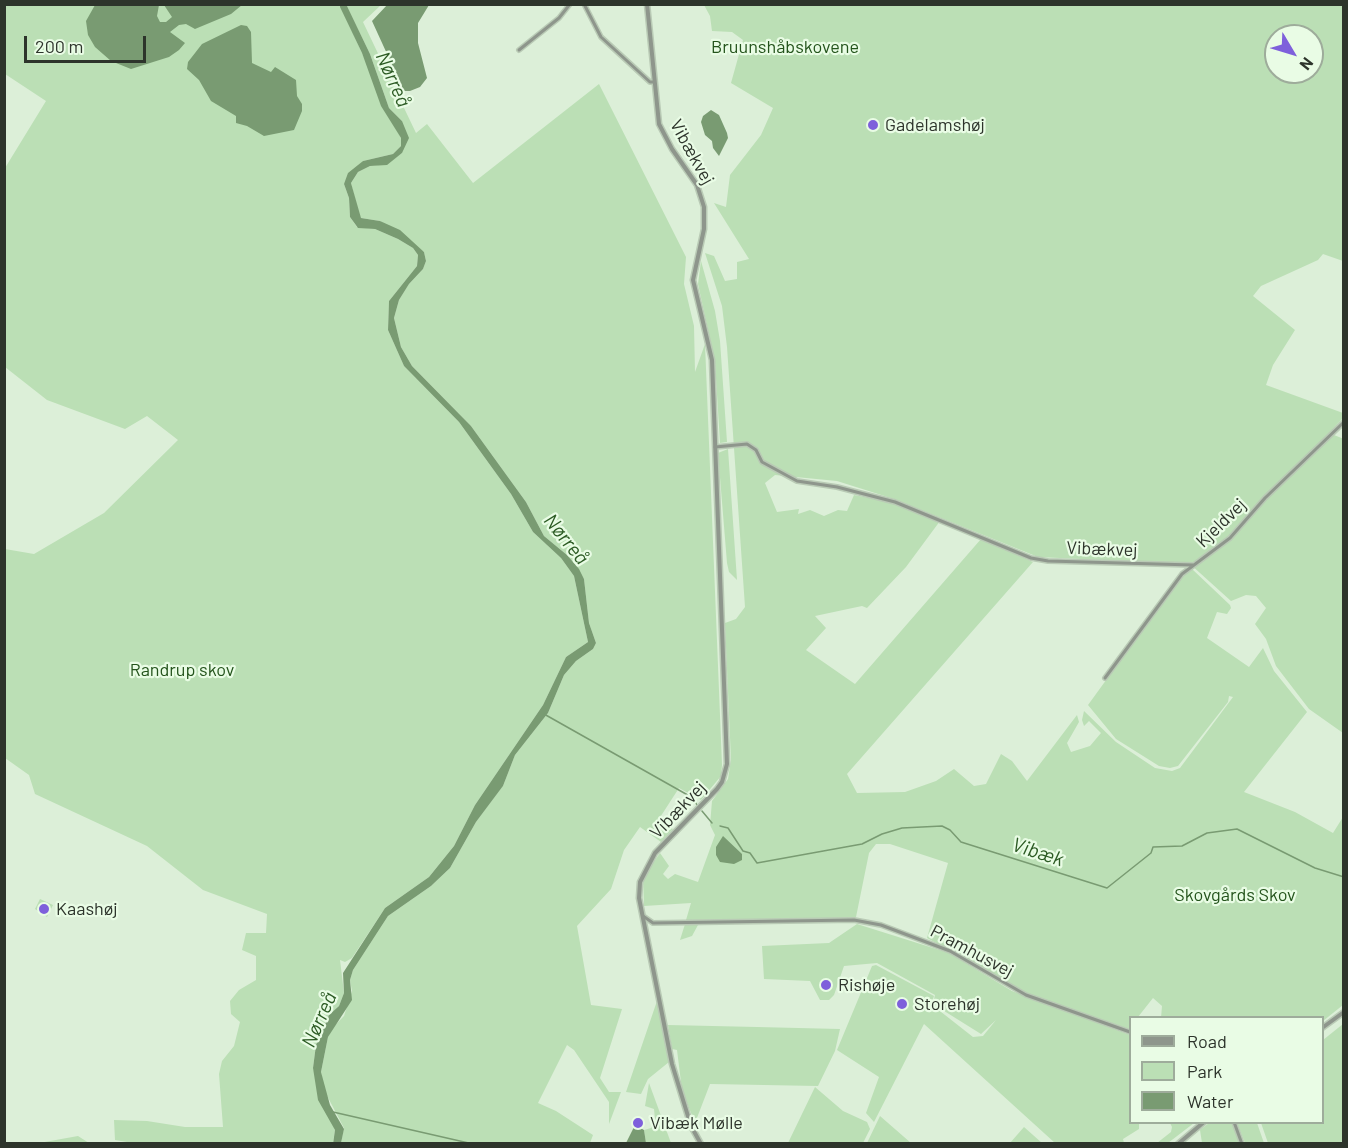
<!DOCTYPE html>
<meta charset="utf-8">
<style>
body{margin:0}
#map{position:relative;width:1348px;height:1148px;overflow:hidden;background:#dcefd8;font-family:Barlow,sans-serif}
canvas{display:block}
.frame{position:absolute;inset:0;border:6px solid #2d342b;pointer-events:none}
.legend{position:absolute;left:1129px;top:1016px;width:195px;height:108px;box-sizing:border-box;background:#e9fce5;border:2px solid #9eac9b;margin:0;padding:8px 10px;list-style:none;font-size:18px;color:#2d342b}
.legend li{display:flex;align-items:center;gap:12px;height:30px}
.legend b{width:30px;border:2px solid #9eac9b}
.north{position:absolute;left:1264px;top:24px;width:60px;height:60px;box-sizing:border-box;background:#e9fce5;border:2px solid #9eac9b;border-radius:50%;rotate:128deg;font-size:16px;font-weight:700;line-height:24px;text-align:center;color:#2d342b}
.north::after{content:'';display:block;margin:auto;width:21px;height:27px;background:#7e60db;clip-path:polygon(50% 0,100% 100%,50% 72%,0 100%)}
.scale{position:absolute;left:24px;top:36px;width:122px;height:27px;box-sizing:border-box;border:3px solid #2d342b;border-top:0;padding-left:8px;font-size:18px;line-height:21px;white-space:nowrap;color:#2d342b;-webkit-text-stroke:4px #e9fce5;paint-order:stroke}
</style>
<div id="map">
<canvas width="1348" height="1148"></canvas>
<div class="frame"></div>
<ul class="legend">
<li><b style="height:8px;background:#8e968c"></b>Road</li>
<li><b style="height:16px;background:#bbdfb5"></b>Park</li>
<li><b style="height:16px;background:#799b72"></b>Water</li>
</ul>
<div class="north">N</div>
<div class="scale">200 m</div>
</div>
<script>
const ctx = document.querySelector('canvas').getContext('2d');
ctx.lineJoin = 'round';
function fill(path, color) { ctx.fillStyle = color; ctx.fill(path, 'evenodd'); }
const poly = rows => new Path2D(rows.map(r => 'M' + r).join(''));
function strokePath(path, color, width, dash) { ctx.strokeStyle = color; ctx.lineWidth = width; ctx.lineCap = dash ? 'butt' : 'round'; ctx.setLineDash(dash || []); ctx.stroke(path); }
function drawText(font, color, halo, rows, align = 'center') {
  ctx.font = font + ' Barlow,sans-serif'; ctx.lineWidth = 4.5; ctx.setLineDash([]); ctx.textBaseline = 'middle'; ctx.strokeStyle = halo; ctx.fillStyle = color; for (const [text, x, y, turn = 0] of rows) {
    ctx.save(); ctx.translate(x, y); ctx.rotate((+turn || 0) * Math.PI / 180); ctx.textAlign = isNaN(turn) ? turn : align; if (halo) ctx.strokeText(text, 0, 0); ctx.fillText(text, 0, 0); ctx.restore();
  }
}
fill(poly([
 [4,5,340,5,401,138,401,146,393,154,363,161,344,184,349,198,350,217,357,227,375,229,398,239,413,248,418,255,417,266,389,301,388,330,404,366,459,422,511,494,533,532,561,558,574,576,588,642,566,657,543,705,475,805,454,846,429,877,385,908,352,958,345,962,340,960,344,993,339,1006,329,1015,316,1045,313,1068,335,1130,333,1143,139,1144,115,1140,114,1120,147,1121,185,1127,223,1127,219,1074,222,1061,234,1046,240,1022,231,1014,230,1001,239,990,256,980,256,956,242,950,246,933,266,933,267,914,203,890,147,846,35,794,29,775,5,758,5,549,34,554,104,513,178,440,147,416,125,429,47,400,5,367,5,168,46,101,5,74],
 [346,5,381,5,363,22,416,133,427,124,473,183,599,84,686,257,684,284,694,326,695,372,705,344,722,765,721,776,701,800,679,788,657,822,673,829,661,842,640,827,624,850,611,889,577,926,591,1005,622,1009,600,1078,609,1092,621,1092,609,1124,609,1102,574,1050,567,1045,538,1103,556,1111,593,1135,590,1143,341,1143,344,1128,324,1090,321,1072,328,1037,333,1027,344,1016,352,991,350,980,353,970,388,916,431,886,450,868,476,822,503,786,515,755,548,713,564,675,576,661,593,649,596,643,589,623,584,579,567,555,544,536,526,502,471,426,412,366,401,347,394,318,399,300,409,284,423,269,426,261,424,252,380,221,361,218,359,215,351,183,358,172,370,166,387,164,402,153,402,121,389,108,370,54],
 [704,5,1343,5,1343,261,1323,254,1318,260,1261,286,1253,296,1295,330,1273,365,1266,385,1343,413,1343,418,1329,433,1344,439,1343,733,1309,709,1276,666,1266,639,1255,624,1266,608,1256,596,1246,595,1231,601,1190,564,1038,557,894,499,837,481,775,475,765,483,777,512,799,509,798,514,810,510,824,516,838,510,847,511,854,495,895,503,940,521,906,567,867,608,862,606,815,616,826,628,806,650,855,684,981,539,1033,562,847,774,857,793,905,792,936,781,954,769,974,786,986,784,1001,754,1012,761,1027,781,1077,715,1079,722,1067,743,1071,752,1090,746,1101,733,1089,721,1084,726,1082,720,1084,711,1116,742,1155,768,1172,771,1180,768,1233,697,1229,696,1228,702,1178,766,1170,768,1159,766,1116,739,1088,705,1178,581,1188,571,1192,569,1230,605,1231,608,1227,614,1217,612,1207,638,1249,667,1263,648,1274,671,1307,712,1244,792,1295,812,1333,833,1343,817,1343,1005,1323,1021,1322,1018,1161,1018,1162,1006,1153,998,1138,1017,1130,1018,1129,1029,1031,995,927,938,948,863,890,844,876,844,869,853,856,917,850,919,686,920,691,903,644,906,643,877,660,853,669,866,663,874,668,879,675,874,698,882,715,835,710,825,712,801,728,779,731,760,725,623,736,619,745,607,727,347,722,306,705,253,714,256,725,281,737,279,737,262,749,259,714,203,726,207,730,175,761,135,773,108,731,83,743,40,732,32,712,31,710,16],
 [1276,36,1312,36,1312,72,1276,72],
 [701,261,715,311,720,341,727,442,720,443,715,362,698,284],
 [728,449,737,580,729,572,727,563,718,453],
 [40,899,53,905,47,917,35,909],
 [685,924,698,925,692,936,680,940],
 [857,924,949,953,1012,991,1130,1035,1130,1122,1139,1123,1139,1129,1123,1139,1124,1143,1055,1143,924,1024,874,1122,866,1113,879,1077,837,1050,872,966,876,965,934,996,931,1004,973,1037,983,1036,996,1020,981,1034,933,1004,935,995,877,963,844,966,834,995,829,1000,820,1000,810,981,764,979,762,946,829,943],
 [657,1001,669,1062,648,1079,641,1094,626,1092],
 [1343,1024,1343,1143,1268,1143,1261,1123,1322,1122,1323,1040],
 [668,1025,757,1027,840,1029,835,1051,818,1086,710,1084,695,1123,682,1090,677,1050,672,1049],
 [649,1083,671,1143,646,1143,644,1130,651,1128,655,1119,654,1109,645,1106],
 [815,1087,843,1111,867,1122,870,1129,863,1143,788,1143],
 [880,1116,911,1143,867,1143],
 [1170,1123,1194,1123,1168,1143,1157,1143,1171,1132,1172,1127],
 [1209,1123,1232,1123,1240,1143,1202,1143,1200,1130],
 [1237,1123,1257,1123,1264,1143,1245,1143],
 [1024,1127,1042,1143,1010,1143],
 [78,1136,89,1143,39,1143]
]), '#bbdfb5');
fill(poly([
 [346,4,370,54,389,108,402,121,409,138,402,153,387,165,370,166,358,172,351,183,361,218,380,221,400,230,424,252,426,261,423,269,409,284,399,300,394,318,401,347,412,366,471,426,526,502,544,536,567,555,579,569,584,579,589,623,596,643,593,649,576,661,564,675,548,713,515,755,503,786,476,822,450,868,431,886,388,916,353,970,350,980,352,1000,328,1037,321,1072,330,1105,344,1129,341,1143,333,1144,335,1130,318,1100,313,1068,316,1045,329,1015,339,1006,344,993,343,973,385,908,429,877,454,846,475,805,543,705,566,657,588,642,574,576,561,558,533,532,511,494,459,422,404,366,388,330,389,301,417,266,418,255,413,248,398,239,375,229,358,228,350,217,349,198,344,184,348,173,363,161,393,154,401,146,401,138,381,106,362,53,340,7,340,5],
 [388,4,429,5,418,23,418,43,427,78,420,87,410,91,404,91,372,21],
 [95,5,159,5,157,16,160,22,166,22,172,17,164,5,242,5,231,14,195,29,186,24,179,25,170,32,185,43,179,50,169,57,131,69,111,61,95,47,88,35,86,21],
 [241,25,247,26,251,32,252,63,271,72,275,67,296,80,297,96,302,104,302,111,294,130,264,136,247,126,236,123,236,116,211,101,199,80,187,69,188,62,202,44],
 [711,110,719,115,727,133,728,138,719,156,713,148,712,141,705,135,701,122,703,116],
 [723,836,742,854,742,860,734,864,720,862,716,855,716,847],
 [635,1125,644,1130,646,1143,626,1143]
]), '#799b72');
strokePath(poly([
 [544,714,693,798,697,805],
 [702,811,712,823],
 [720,826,728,828,743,851,750,853,757,863,862,844,882,834,902,828,942,826,950,830,961,842,1107,888,1151,853,1153,847,1182,846,1207,833,1237,829,1315,868,1344,877],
 [333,1112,473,1144]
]), '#799b72', 1.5);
const minor = poly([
 [584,4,601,37,650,82,654,82],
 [519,50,559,18,570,4],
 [715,447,747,444,756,450,762,462,797,481,837,487,895,502,1031,558,1048,561,1193,565],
 [1105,678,1182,574,1230,538,1265,498,1344,422],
 [643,916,653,923,854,920,881,925,950,951,1026,995,1130,1032],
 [1234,1122,1242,1144]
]);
const tertiary = poly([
 [647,4,659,124,672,149,697,185,704,207,704,229,693,280,712,360,727,764,722,782,717,789,655,853,640,882,639,898,672,1064,691,1126,701,1144],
 [1322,1028,1344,1012],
 [1178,1144,1204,1122]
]);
strokePath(minor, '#b9cab5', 6);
strokePath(tertiary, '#b9cab5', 7);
strokePath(minor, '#8e968c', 3);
strokePath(tertiary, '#8e968c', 4);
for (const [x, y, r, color] of [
 [873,125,6,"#7e60db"],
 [44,909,6,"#7e60db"],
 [826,985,6,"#7e60db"],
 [902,1004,6,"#7e60db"],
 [638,1123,6,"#7e60db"]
]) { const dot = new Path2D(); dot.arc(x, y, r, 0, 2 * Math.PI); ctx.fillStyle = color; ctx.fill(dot); strokePath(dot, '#e9fce5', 2); }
drawText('18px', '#24541c', '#e9fce5', [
 ["Bruunshåbskovene",785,47],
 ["Randrup skov",182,670],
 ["Skovgårds Skov",1235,895]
]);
drawText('18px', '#2d342b', '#e9fce5', [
 ["Gadelamshøj",885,125],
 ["Kaashøj",56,909],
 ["Rishøje",838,985],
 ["Storehøj",914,1004],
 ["Vibæk Mølle",650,1123]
], 'left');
drawText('18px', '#2d342b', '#e9fce5', [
 ["Vibækvej",692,152,61],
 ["Kjeldvej",1221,523,-44],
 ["Vibækvej",1102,549,2],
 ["Vibækvej",678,810,-46],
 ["Pramhusvej",972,951,28]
]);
drawText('italic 20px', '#2c5b24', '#e9fce5', [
 ["Nørreå",393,79,66],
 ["Nørreå",566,539,51],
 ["Vibæk",1038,852,18],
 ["Nørreå",319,1020,-66]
]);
</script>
